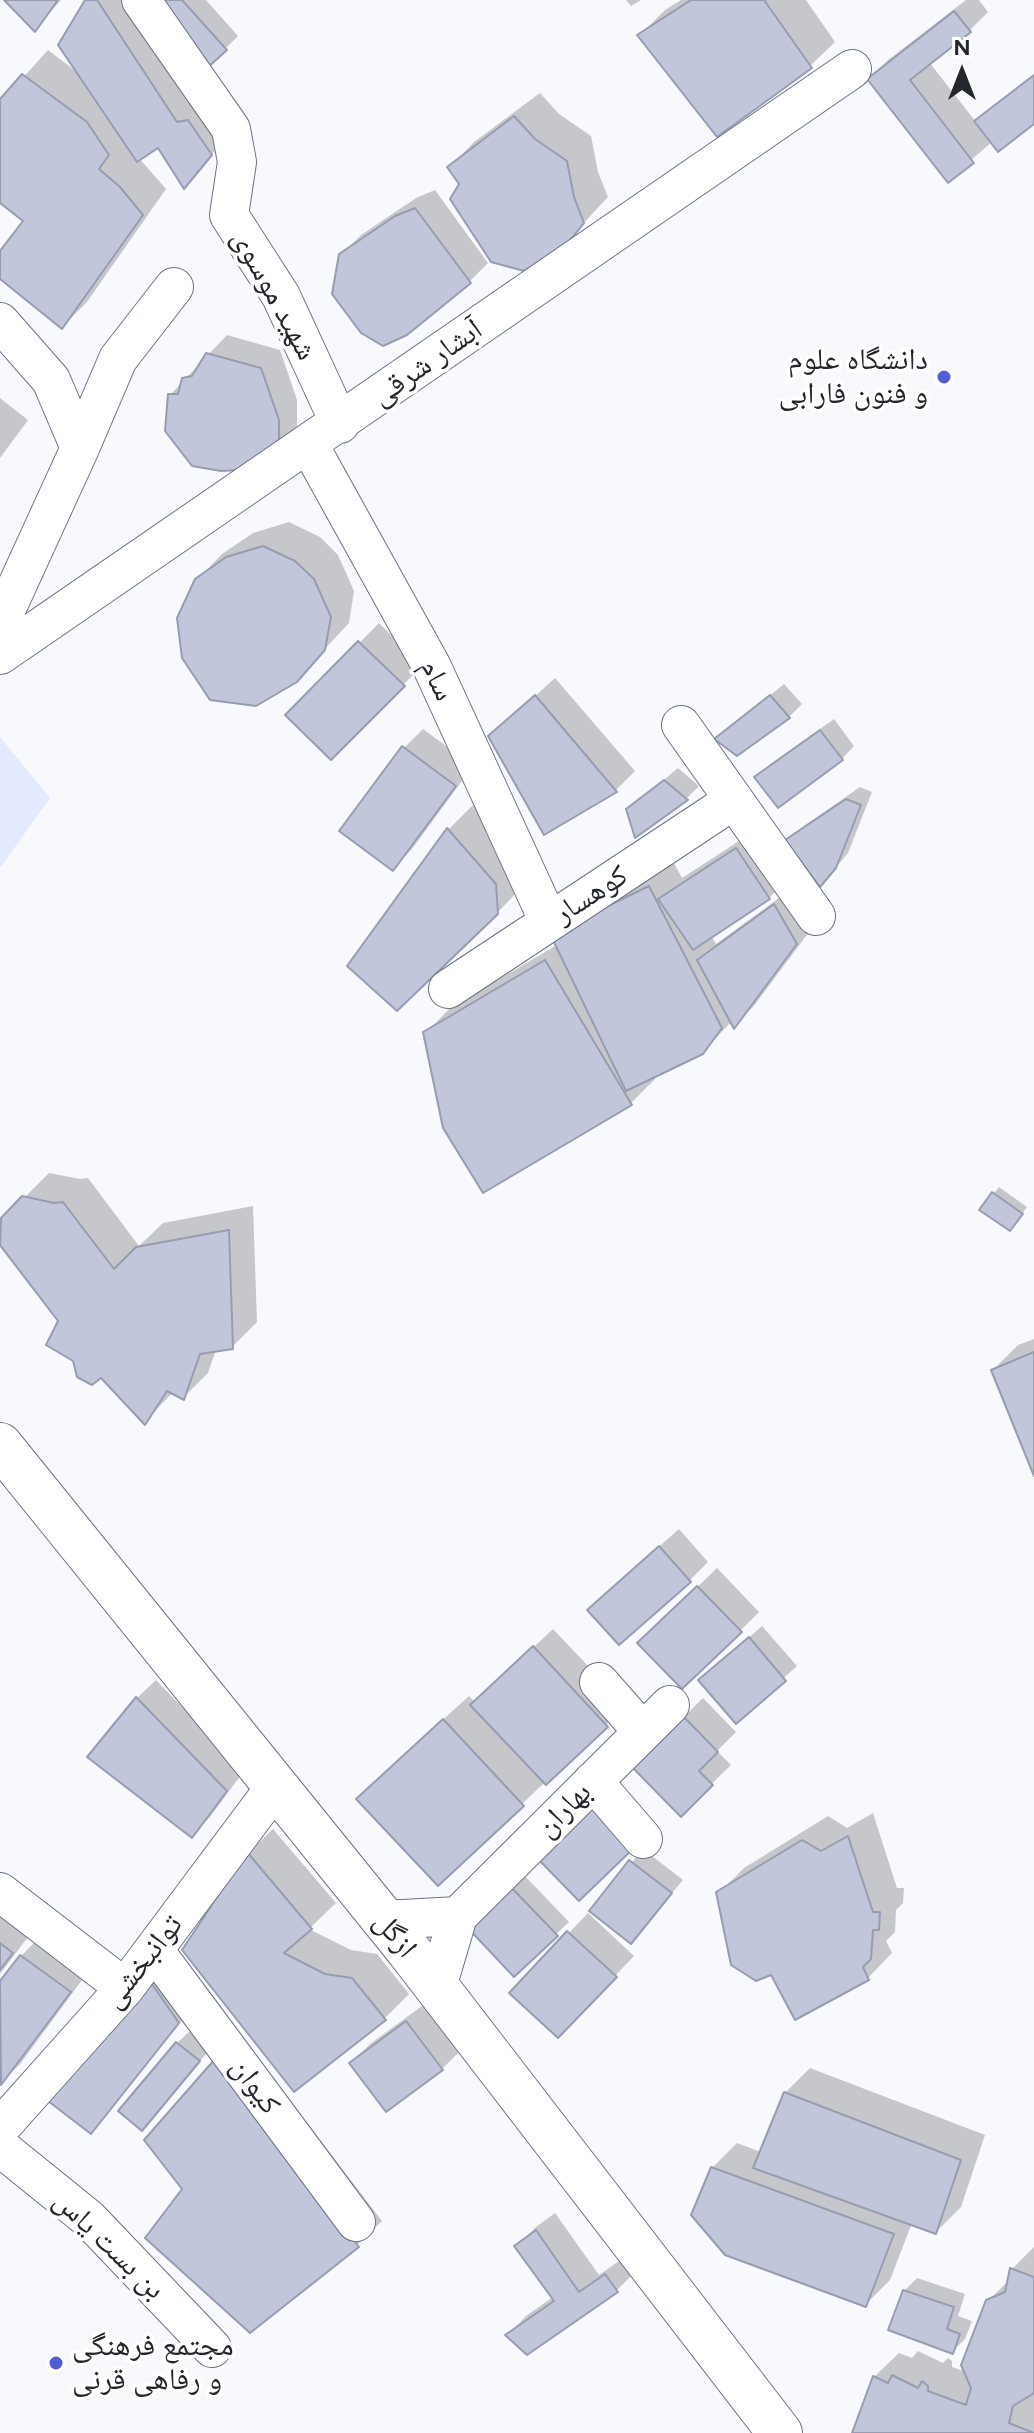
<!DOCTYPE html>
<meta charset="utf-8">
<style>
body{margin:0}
#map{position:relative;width:1034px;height:2433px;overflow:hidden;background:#f8f9fd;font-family:Figtree,sans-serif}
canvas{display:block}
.north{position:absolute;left:922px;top:32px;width:80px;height:80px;-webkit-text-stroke:6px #fff;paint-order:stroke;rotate:0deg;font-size:22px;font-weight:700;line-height:32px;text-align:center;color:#24262d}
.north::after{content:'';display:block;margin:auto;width:28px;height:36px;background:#24262d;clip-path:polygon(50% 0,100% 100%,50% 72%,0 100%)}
</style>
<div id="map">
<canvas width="1034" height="2433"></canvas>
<div class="north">N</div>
</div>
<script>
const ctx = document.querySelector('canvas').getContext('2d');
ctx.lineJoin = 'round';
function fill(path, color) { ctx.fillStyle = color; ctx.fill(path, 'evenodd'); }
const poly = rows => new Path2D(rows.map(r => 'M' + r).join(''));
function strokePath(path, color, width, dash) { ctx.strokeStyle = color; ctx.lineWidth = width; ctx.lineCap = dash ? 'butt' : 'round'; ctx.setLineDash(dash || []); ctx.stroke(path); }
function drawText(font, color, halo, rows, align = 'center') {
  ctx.font = font + ' Figtree,"Noto Naskh Arabic",sans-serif'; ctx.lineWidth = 7; ctx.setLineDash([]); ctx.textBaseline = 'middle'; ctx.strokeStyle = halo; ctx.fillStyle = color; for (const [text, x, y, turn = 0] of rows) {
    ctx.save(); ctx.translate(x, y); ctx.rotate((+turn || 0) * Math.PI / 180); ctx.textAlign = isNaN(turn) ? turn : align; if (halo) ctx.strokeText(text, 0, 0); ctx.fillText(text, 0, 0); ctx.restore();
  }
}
fill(poly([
 [0,737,50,798,0,868]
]), '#e3e9fe');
fill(poly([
 [6,0,61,0,35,29],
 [87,0,128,0,229,135,184,186,159,145,139,158,166,189,87,302,62,327,0,276,0,254,26,220,0,200,0,103,48,50,77,72],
 [163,0,206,0,238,36,225,49],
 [626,0,641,0,631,6],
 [681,0,806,0,835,42,810,66,640,35,665,10],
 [966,0,979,0,988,12,969,31,929,62,976,122,1034,75,1034,122,992,142,948,180,869,79,888,60],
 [540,93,559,114,591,136,598,172,608,197,565,243,461,184,450,167,474,142],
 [435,190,488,263,469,282,341,255,361,235,416,198],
 [227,335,280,350,297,400,297,426,278,446,170,395],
 [0,398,28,420,0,458],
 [289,522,320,537,338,555,354,591,349,623,296,680,197,580,222,554,253,533],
 [379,623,422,666,331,757,288,715],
 [555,678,635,771,616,790,545,832,491,736],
 [784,684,802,704,789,717,737,754,717,739],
 [834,719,854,746,842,759,757,777,769,765],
 [423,729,473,766,412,849,393,868,404,748],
 [678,768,699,786,686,799,628,810],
 [860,787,872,792,848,853,832,872,788,840,801,828],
 [473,805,520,859,522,887,497,913,350,966,449,829],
 [756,830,788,879,769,898,711,935,716,944,794,887,815,924,753,1007,734,1025,732,1021,702,1053,653,1076,655,1079,630,1104,426,1033,450,1008,557,945,577,910,674,863,682,878],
 [49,1173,80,1179,88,1178,139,1246,163,1223,253,1206,257,1322,232,1347,216,1350,208,1373,183,1398,173,1392,145,1422,60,1321,0,1242,3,1219],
 [999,1187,1027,1207,1016,1223,982,1209],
 [1034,1339,1034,1470,993,1370,1018,1345],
 [679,1529,708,1562,689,1581,609,1591],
 [717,1568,759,1612,740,1631,659,1624],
 [762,1626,797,1666,736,1721,701,1680],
 [553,1629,626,1706,438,1883,383,1774,469,1696,475,1702],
 [156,1680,244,1771,210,1817,191,1836,137,1698],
 [703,1698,736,1732,717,1751,731,1765,681,1814,634,1766],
 [873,1813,897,1888,904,1888,903,1903,896,1910,895,1932,886,1941,892,1953,868,1978,772,1972,719,1893,744,1868,828,1816,847,1828],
 [273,1829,336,1903,309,1929,351,1950,377,1954,409,1994,384,2019,294,2089,248,1853],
 [643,1849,683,1880,631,1942,591,1911],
 [523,1874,569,1922,514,1974,469,1927],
 [0,1910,31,1933,0,1974],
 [588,1913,634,1956,577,2016,512,1992],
 [40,1937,88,1972,20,2064,1,2083,0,1984,21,1956],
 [151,1980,196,2003,109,2112,90,2131],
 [426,2003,461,2050,442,2069,351,2063,370,2044],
 [190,2031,211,2048,154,2116,177,2043],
 [241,2036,382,2221,357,2245,185,2189],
 [810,2068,985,2135,961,2207,936,2232,912,2223,890,2280,865,2305,712,2168,737,2143,761,2152,785,2093],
 [555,2213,599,2275,625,2257,636,2271,617,2290,508,2335,526,2316,553,2297,517,2246,536,2227],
 [1034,2247,1034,2433,856,2433,874,2377,899,2353,912,2358,918,2351,943,2363,948,2358,952,2361,952,2367,966,2372,988,2301,1010,2279,1012,2269],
 [917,2278,965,2294,958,2316,972,2321,965,2339,952,2352,904,2291]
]), '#0003');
const building = poly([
 [4,0,58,0,35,32,4,0],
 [85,0,97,0,177,122,188,120,212,155,184,189,158,148,137,162,58,45,85,0],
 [161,0,182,0,227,50,205,70,161,0],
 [691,0,764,0,812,68,717,137,637,35,691,0],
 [954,11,971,32,910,80,974,163,948,183,867,79,954,11],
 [22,74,87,122,109,155,99,169,120,187,143,215,62,329,0,279,0,251,23,221,0,203,0,99,22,74],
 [1034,75,1034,124,998,152,974,121,1034,75],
 [514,116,535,139,567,161,574,197,584,223,567,244,524,271,491,262,450,199,459,184,447,167,514,116],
 [415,208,471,283,407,335,383,346,361,333,332,294,339,254,395,216,415,208],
 [206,353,261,368,279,420,279,447,241,470,221,471,192,466,165,431,168,394,178,394,182,378,192,376,206,353],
 [263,546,295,561,314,579,331,617,325,650,297,682,256,706,210,700,182,658,177,618,195,579,226,557,263,546],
 [358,641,405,686,331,760,285,715,358,641],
 [535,695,617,792,544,835,488,736,535,695],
 [770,695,790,718,737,756,714,739,770,695],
 [820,730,843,760,778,808,754,777,820,730],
 [402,746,456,786,393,871,339,831,402,746],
 [664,780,688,800,635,838,626,809,664,780],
 [846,799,861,805,836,868,820,887,785,840,846,799],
 [447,828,496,884,498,914,397,1011,347,966,447,828],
 [736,848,770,899,693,950,658,899,736,848],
 [649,886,722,1028,703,1054,626,1091,550,934,649,886],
 [774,904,797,944,734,1029,697,960,774,904],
 [545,960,632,1105,483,1193,443,1128,423,1032,545,960],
 [992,1192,1023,1214,1010,1231,979,1210,992,1192],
 [22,1196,54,1203,63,1202,114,1269,136,1247,229,1230,233,1349,200,1354,184,1400,167,1391,145,1425,101,1378,92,1385,77,1377,73,1361,46,1345,58,1321,0,1245,1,1218,22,1196],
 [1034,1352,1034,1476,991,1370,1034,1352],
 [659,1546,691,1582,619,1645,587,1610,659,1546],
 [697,1586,742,1632,682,1689,637,1643,697,1586],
 [749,1637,786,1681,736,1724,698,1680,749,1637],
 [533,1646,608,1727,546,1785,470,1705,533,1646],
 [136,1697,227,1791,192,1838,87,1757,136,1697],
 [683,1716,718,1752,699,1771,713,1785,681,1817,631,1766,683,1716],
 [443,1719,524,1806,438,1886,356,1799,443,1719],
 [594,1801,637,1845,579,1901,536,1857,594,1801],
 [848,1836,873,1912,880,1912,879,1930,873,1930,871,1959,863,1967,869,1980,795,2020,771,1975,756,1981,731,1965,716,1892,802,1840,821,1851,848,1836],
 [247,1852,312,1929,284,1953,325,1974,352,1978,386,2020,294,2092,182,1950,247,1852],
 [629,1860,672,1893,631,1944,589,1911,629,1860],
 [509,1885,558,1936,514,1977,466,1926,509,1885],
 [567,1931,617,1977,558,2038,509,1993,567,1931],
 [0,1943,13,1953,0,1970,0,1943],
 [20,1955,71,1992,1,2085,0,1981,20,1955],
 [152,1984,179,2023,91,2134,48,2101,152,1984],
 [406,2021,443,2070,386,2112,349,2063,406,2021],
 [176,2042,200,2061,142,2131,118,2111,176,2042],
 [215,2059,359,2247,250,2333,145,2238,182,2189,144,2140,215,2059],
 [784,2092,961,2160,936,2234,753,2168,784,2092],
 [711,2167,894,2234,866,2307,725,2255,691,2215,711,2167],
 [536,2230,579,2292,605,2274,618,2292,527,2355,505,2335,554,2301,514,2246,536,2230],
 [1010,2268,1034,2277,1034,2393,1013,2406,1009,2423,1034,2433,852,2433,873,2376,888,2383,892,2375,918,2388,922,2381,928,2386,928,2391,966,2405,971,2388,961,2365,986,2300,1005,2292,1010,2268],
 [903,2290,954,2307,947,2329,960,2334,953,2354,888,2330,903,2290]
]);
fill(building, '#c1c6db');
strokePath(building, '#979cb0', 2);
const minor = poly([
 [141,0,231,129,237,162,229,215,281,296,340,424],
 [0,322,51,380,80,448,0,623],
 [309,445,432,667,549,922],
 [80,448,118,359,174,287],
 [0,655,852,69],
 [681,725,816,916],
 [448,989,734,800],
 [599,1682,643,1732],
 [593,1781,643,1839],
 [0,1892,125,1988],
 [458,1916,670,1705],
 [384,1920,458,1916,437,1987],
 [154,1950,356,2222],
 [0,2128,125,1988,276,1786],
 [0,2147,89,2219,212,2348]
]);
const secondary = poly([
 [0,1445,409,1951,780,2433]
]);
strokePath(minor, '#6d7284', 40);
strokePath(secondary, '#6d7284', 46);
strokePath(minor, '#fff', 38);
strokePath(secondary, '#fff', 44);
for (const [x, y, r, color] of [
 [944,377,8,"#535ed4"],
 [56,2363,8,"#535ed4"]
]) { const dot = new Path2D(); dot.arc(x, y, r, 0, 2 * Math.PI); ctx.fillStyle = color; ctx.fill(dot); strokePath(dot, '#fff', 3); }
drawText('30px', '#24262d', '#fff', [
 ["شهید موسوی",274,295,61],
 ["آبشار شرقی",427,363,-35],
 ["سام",437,680,64],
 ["کوهسار",591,895,-33],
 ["بهاران",564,1810,-45],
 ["ازگل",395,1935,51],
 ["توانبخشی",143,1962,-52],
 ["کیوان",255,2086,54],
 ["بن بست یاس",109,2245,44]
]);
drawText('30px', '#24262d', '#fff', [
 ["دانشگاه علوم",928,360],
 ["و فنون فارابی",928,394],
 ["مجتمع فرهنگی",72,2346,"left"],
 ["و رفاهی قرنی",72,2380,"left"]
], 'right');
</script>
